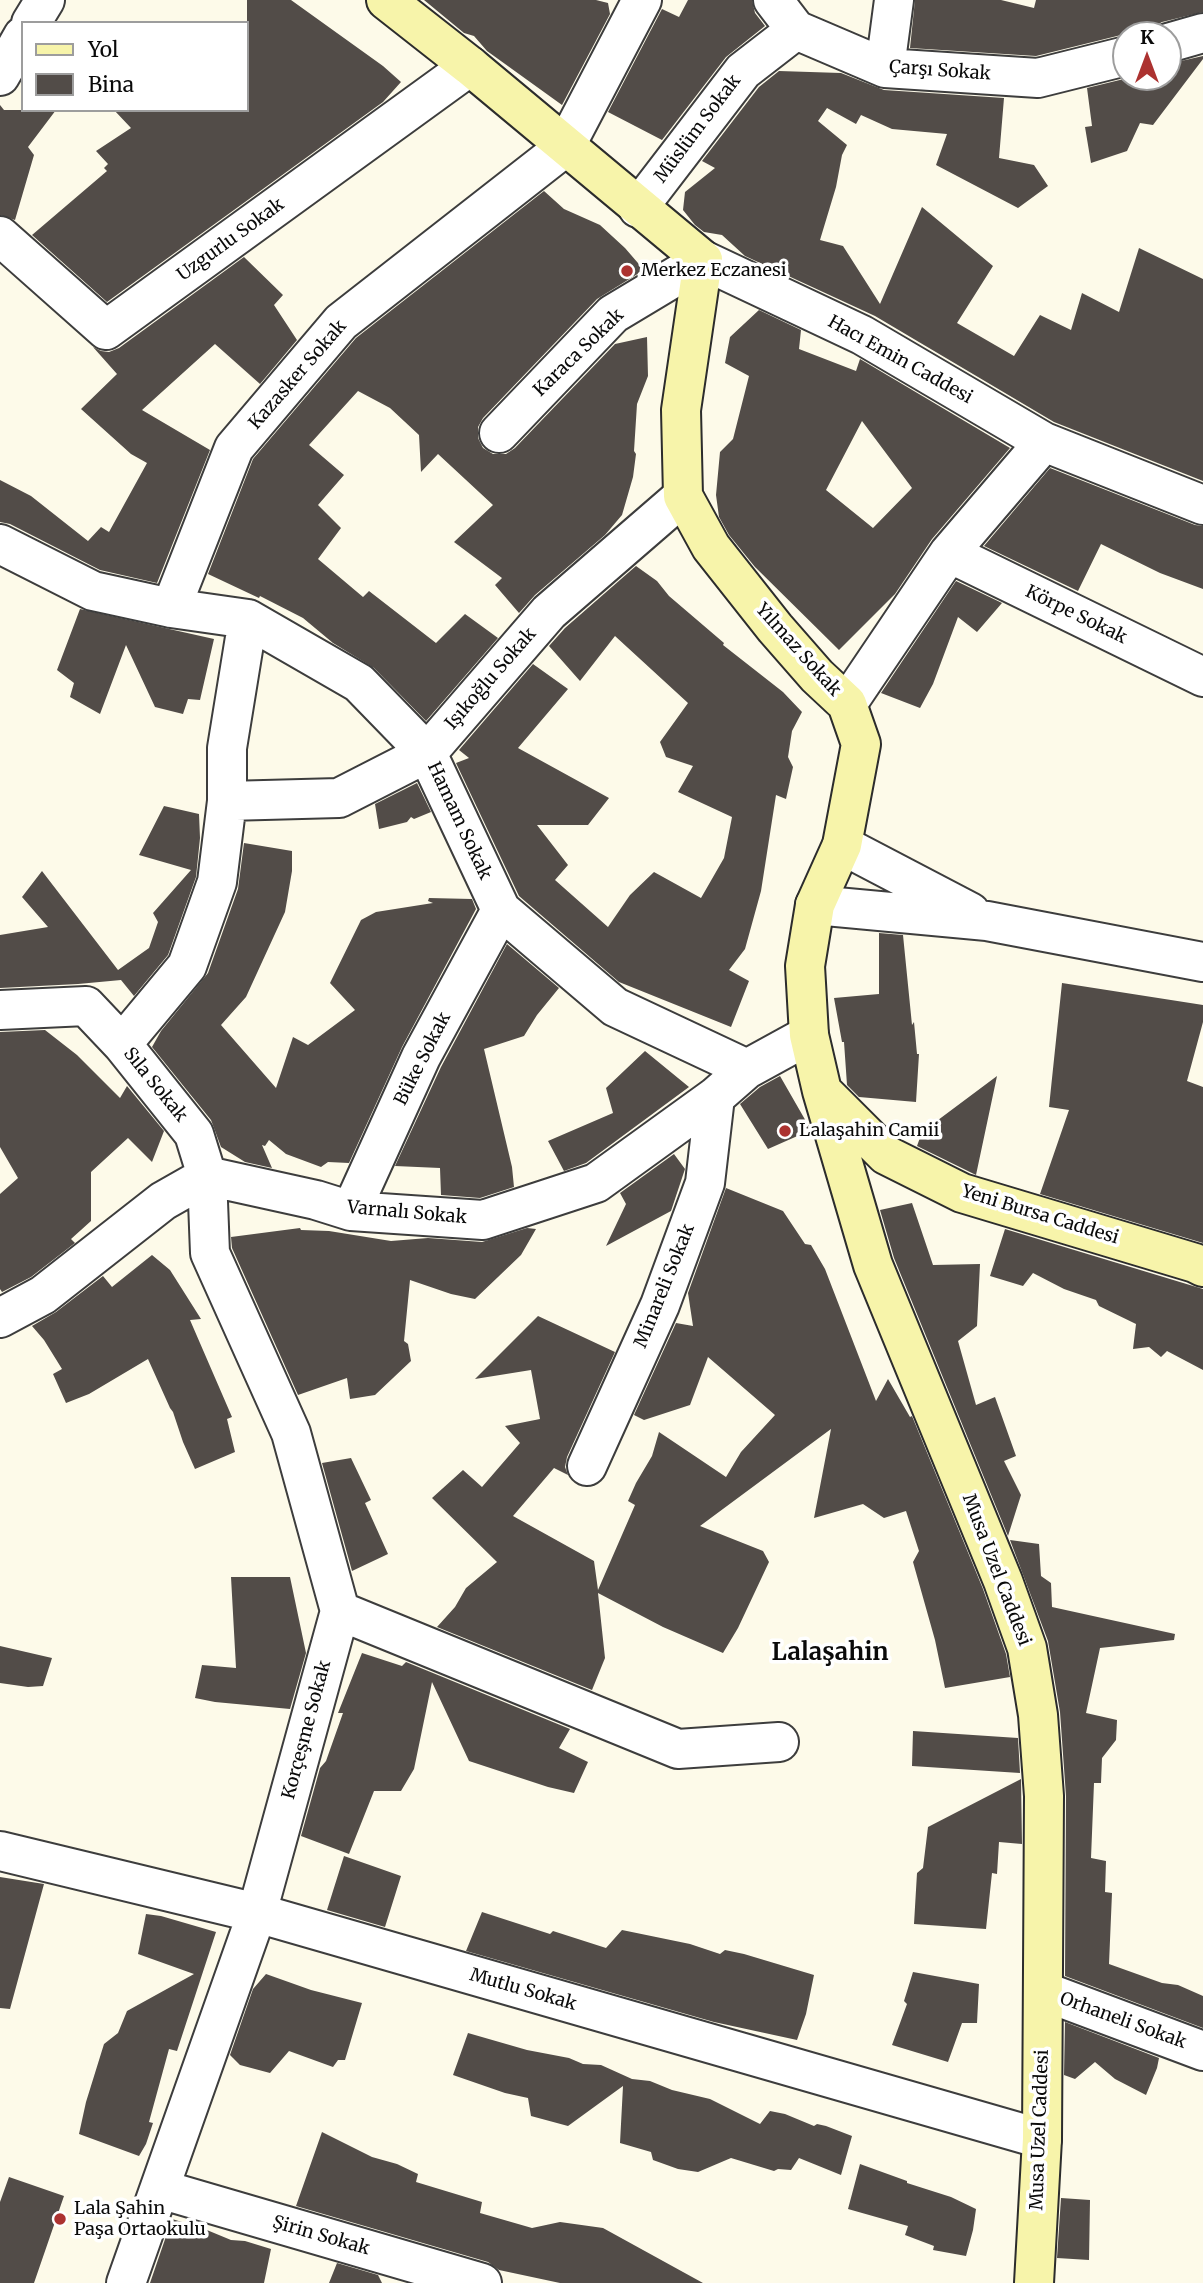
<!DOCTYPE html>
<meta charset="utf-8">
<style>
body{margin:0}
#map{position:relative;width:1203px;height:2283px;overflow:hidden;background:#fdfae9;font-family:Merriweather,serif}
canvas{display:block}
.legend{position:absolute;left:21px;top:21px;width:228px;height:91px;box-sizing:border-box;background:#fff;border:2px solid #9d9d9d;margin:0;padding:9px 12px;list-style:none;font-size:21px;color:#0a0a0a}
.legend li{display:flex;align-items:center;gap:14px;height:35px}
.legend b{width:35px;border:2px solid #9d9d9d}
.north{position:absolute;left:1112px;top:21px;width:70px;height:70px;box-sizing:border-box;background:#fff;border:2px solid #9d9d9d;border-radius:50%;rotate:0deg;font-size:19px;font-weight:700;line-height:28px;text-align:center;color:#0a0a0a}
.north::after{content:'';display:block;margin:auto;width:24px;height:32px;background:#ac3230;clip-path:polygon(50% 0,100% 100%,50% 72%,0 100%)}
</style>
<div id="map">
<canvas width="1203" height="2283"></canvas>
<ul class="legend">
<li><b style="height:9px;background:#f7f4aa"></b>Yol</li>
<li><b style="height:19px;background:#524c48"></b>Bina</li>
</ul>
<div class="north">K</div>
</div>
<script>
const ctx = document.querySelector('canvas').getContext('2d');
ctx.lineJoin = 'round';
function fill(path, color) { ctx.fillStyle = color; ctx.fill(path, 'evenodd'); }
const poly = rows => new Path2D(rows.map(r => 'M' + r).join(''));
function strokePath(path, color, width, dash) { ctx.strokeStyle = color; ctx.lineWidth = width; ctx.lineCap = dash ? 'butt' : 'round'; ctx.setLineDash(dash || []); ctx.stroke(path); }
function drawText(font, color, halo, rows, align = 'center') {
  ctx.font = font + ' Merriweather,serif'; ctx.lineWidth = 7; ctx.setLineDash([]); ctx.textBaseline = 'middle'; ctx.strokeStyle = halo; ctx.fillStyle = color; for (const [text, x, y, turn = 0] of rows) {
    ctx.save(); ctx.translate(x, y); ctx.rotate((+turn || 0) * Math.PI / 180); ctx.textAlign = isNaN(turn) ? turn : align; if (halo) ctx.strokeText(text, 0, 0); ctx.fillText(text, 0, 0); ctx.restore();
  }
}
fill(poly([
 [247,0,291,0,383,66,401,82,383,102,107,302,32,235,107,171,104,168,108,164,96,151,131,128,114,110,247,110],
 [424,0,596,0,608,3,610,14,562,105,487,51,474,36,464,33],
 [688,0,752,0,755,13,765,26,726,57,662,140,608,112,662,9,679,17],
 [915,0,1001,0,1034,8,1036,0,1203,0,1203,12,1162,22,1153,27,1148,35,1121,35,1036,56,910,48],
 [1203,56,1203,59,1153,125,1140,123,1127,151,1091,163,1085,127,1092,126,1087,88,1132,77,1168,77,1168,64],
 [779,71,841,73,884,90,1004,98,999,158,1034,165,1048,186,1018,208,936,165,947,134,892,129,861,115,856,124,827,108,818,121,847,145,842,155,836,187,820,240,843,246,880,304,922,207,993,266,957,323,1014,356,1040,315,1071,330,1082,293,1119,312,1139,248,1203,279,1203,481,1054,422,875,316,745,256,722,235,704,232,695,225,683,210,685,192,715,168,702,161,759,87],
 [0,105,4,110,56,110,28,147,34,155,15,220,0,215],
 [544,191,564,209,600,225,625,248,644,270,597,299,483,418,478,427,478,438,483,448,493,454,506,454,515,448,615,344,647,337,648,376,637,404,634,451,636,454,633,477,622,515,605,535,535,595,519,613,495,585,502,578,454,542,493,505,438,454,421,472,419,435,390,408,358,391,309,445,344,475,318,505,341,528,318,559,363,597,369,591,436,643,465,614,498,638,426,721,374,668,333,643,303,618,260,596,259,598,208,574,253,459,356,338],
 [244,257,283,295,274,305,297,340,260,384,215,344,142,410,210,450,157,583,100,570,10,524,0,522,0,480,31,496,88,541,101,527,109,532,147,463,131,454,81,409,117,374,93,347,101,351,109,352,119,348],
 [759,310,801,330,799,349,856,371,860,359,1010,448,932,539,895,594,839,650,755,567,729,535,719,517,716,495,720,452,733,439,749,376,725,363,730,337],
 [862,421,912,488,873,528,826,490],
 [1050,468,1195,525,1203,526,1203,589,1160,573,1101,544,1078,591,984,546],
 [636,566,657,581,669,596,724,643,723,645,783,692,802,712,792,731,788,757,793,767,786,799,776,795,761,891,745,949,729,970,749,981,731,1027,619,982,519,896,456,763,469,758,459,750,533,664,568,689,518,748,609,798,588,825,537,825,568,865,555,880,608,927,630,895,654,872,701,898,724,858,732,817,678,792,693,766,666,757,660,742,688,703,615,636,580,681,549,646,565,628],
 [956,581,1002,603,977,632,958,617,933,684,920,708,881,693],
 [80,609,214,639,200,700,188,699,183,714,155,707,126,645,100,714,70,697,74,683,57,670],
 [417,783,431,812,414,819,411,817,407,822,379,829,375,804],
 [164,806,199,814,200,838,196,877,168,955,134,996,121,980,78,984,0,988,0,935,48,927,22,897,42,871,118,970,149,948,158,922,153,913,191,870,139,855],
 [244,843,292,851,292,871,285,912,246,997,221,1025,276,1088,293,1037,308,1045,355,1010,330,983,361,920,376,912,433,903,428,901,429,898,472,899,476,909,402,1047,349,1163,328,1162,321,1167,286,1154,269,1140,265,1146,262,1145,272,1168,245,1162,221,1147,211,1120,152,1047,161,1031,208,973,238,889],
 [879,933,903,935,912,1025,914,1022,917,1054,919,1054,916,1102,859,1097,847,1085,844,1042,842,1042,834,998,879,994],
 [507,944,559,988,537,1015,524,1036,484,1049,512,1167,514,1187,480,1198,441,1195,440,1168,395,1166,441,1067],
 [1062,983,1203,1005,1203,1022,1187,1081,1203,1087,1203,1243,1040,1194,1069,1110,1049,1107],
 [45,1030,77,1055,120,1098,127,1086,164,1131,152,1162,128,1138,91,1172,91,1221,71,1239,75,1243,31,1277,2,1292,0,1289,0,1194,18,1178,0,1147,0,1032],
 [645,1051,689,1087,586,1163,564,1171,548,1141,613,1113,606,1088],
 [780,1076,811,1130,768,1149,740,1104,760,1087],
 [997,1076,976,1175,917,1146,922,1132],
 [674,1154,685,1169,671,1211,606,1246,626,1204,620,1193],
 [726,1188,783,1211,805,1244,811,1245,825,1269,876,1401,888,1379,910,1417,912,1416,983,1589,1006,1654,1010,1677,945,1688,935,1640,913,1562,919,1551,906,1511,884,1518,863,1504,814,1518,831,1429,700,1526,763,1551,769,1562,738,1628,723,1653,663,1627,598,1593,605,1658,592,1690,437,1627,455,1607,466,1588,497,1562,432,1498,463,1470,482,1487,520,1443,505,1426,540,1419,531,1370,475,1379,538,1316,615,1352,567,1457,565,1467,568,1475,554,1468,513,1516,594,1561,598,1590,635,1505,628,1501,636,1483,652,1456,659,1432,726,1477,741,1452,775,1415,708,1357,690,1405,644,1420,634,1415,676,1323,693,1326,688,1293],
 [912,1203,933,1265,980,1264,977,1326,958,1341,976,1405,995,1397,1016,1456,1004,1461,1021,1495,1008,1536,894,1258,880,1210],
 [300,1228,301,1230,329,1231,391,1241,428,1238,482,1242,527,1228,536,1229,521,1255,475,1299,451,1294,410,1280,404,1341,408,1344,411,1361,375,1395,350,1399,347,1378,298,1395,232,1248,231,1237],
 [1005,1229,1203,1289,1203,1370,1167,1351,1161,1357,1149,1347,1133,1349,1136,1324,1099,1306,1096,1300,1064,1289,1033,1273,1023,1286,990,1276],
 [152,1255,170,1270,201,1319,190,1320,232,1417,227,1419,235,1452,195,1469,183,1442,173,1412,170,1408,148,1359,89,1394,66,1403,53,1374,62,1369,44,1340,32,1326,56,1312,103,1276,112,1287],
 [351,1458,371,1500,365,1503,388,1554,352,1571,322,1463],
 [1010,1540,1039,1544,1041,1576,1051,1583,1052,1607,1175,1634,1174,1640,1100,1648,1086,1713,1117,1720,1116,1740,1102,1758,1101,1783,1094,1783,1091,1858,1106,1861,1105,1892,1112,1893,1109,1964,1162,1983,1178,1985,1203,1996,1203,2028,1065,1976,1066,1796,1060,1712,1048,1641],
 [231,1577,290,1577,306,1653,290,1709,215,1702,195,1698,202,1665,236,1668],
 [0,1646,52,1658,43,1686,28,1687,0,1683],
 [362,1653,402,1666,406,1662,570,1729,559,1748,588,1762,574,1793,548,1787,469,1761,432,1682,414,1769,401,1791,374,1791,349,1854,301,1836,320,1768,326,1761,343,1713,338,1713],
 [913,1731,1018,1738,1020,1773,912,1766],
 [1021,1779,1022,1844,999,1842,997,1874,992,1873,986,1929,914,1924,917,1873,923,1868,928,1827],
 [344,1856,401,1876,385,1927,327,1910],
 [0,1877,44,1884,10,2009,0,2008],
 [482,1912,550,1934,553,1931,606,1948,622,1930,690,1944,720,1954,725,1950,744,1954,814,1975,806,2014,797,2040,714,2022,466,1951],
 [146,1914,161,1916,216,1932,177,2051,169,2049,149,2122,153,2123,146,2144,139,2156,79,2134,86,2102,104,2044,118,2033,127,2011,194,1974,138,1954],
 [913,1972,979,1984,977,2023,962,2023,948,2062,892,2045,907,2004,904,2001],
 [266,1974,311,1990,362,2003,345,2060,338,2060,333,2067,289,2051,270,2073,240,2065,230,2055,253,1989],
 [1065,2022,1159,2058,1157,2068,1146,2095,1115,2079,1095,2062,1075,2079,1064,2075],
 [468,2033,527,2050,569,2058,583,2064,601,2065,632,2079,650,2081,672,2090,710,2099,760,2124,770,2111,785,2114,814,2126,817,2124,826,2126,852,2136,841,2175,799,2158,791,2170,778,2169,774,2171,731,2158,698,2172,678,2169,653,2160,651,2152,620,2143,623,2086,568,2126,531,2116,528,2098,505,2093,453,2075],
 [322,2132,372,2157,397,2164,418,2174,416,2182,482,2202,480,2213,532,2228,560,2222,603,2228,703,2283,560,2283,499,2270,488,2262,296,2206],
 [860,2164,907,2181,907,2183,951,2197,976,2209,973,2230,966,2256,933,2250,934,2246,905,2235,908,2226,848,2209],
 [9,2177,64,2196,34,2283,0,2283,0,2202],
 [1061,2198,1090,2200,1089,2260,1057,2258],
 [172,2219,202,2228,231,2240,245,2241,271,2249,264,2283,150,2283],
 [337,2263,378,2275,382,2283,329,2283]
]), '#524c48');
const minor = poly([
 [773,0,796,30,885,68,1038,78,1126,56],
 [31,23,45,0],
 [1168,43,1203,33],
 [885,68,894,0],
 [0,76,23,36],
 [638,208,743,71,796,30],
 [0,236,106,330,470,66],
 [499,433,613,314,703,260,862,335,1044,442,1203,505],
 [0,544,93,591,171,608,248,619,359,683,427,753,501,910,615,1007,747,1069],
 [949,553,1203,677],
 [171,608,234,448,341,322,565,147,642,0],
 [847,704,949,553,1044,442],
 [227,801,339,798,427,753,549,612,683,496],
 [842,845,970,912],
 [815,905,987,921,1203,962],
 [0,1010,86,1006,122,1044,194,1134,207,1176,210,1253,291,1433,340,1611,257,1913,126,2283],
 [122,1044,187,966,217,882,227,801,227,748,248,619],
 [351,1211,421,1057,501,910],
 [0,1318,43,1295,163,1201,207,1176,316,1200,351,1211,483,1220,596,1183,715,1097,747,1069,809,1035],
 [587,1466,660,1305,705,1183,715,1097],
 [340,1611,678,1749,779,1742],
 [0,1851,257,1913,1042,2139],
 [1043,1991,1203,2051],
 [160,2189,482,2283]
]);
const secondary = poly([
 [386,0,470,66,703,260,681,410,683,496,711,547,775,628,817,676,847,704,861,744,842,845,815,905,805,966,809,1035,822,1091,873,1265,1003,1581,1027,1648,1038,1715,1044,1796,1042,2139,1034,2283],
 [824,1093,886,1155,962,1193,1195,1263,1203,1267]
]);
strokePath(minor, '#3d3d3d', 42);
strokePath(secondary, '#2c2c2c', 42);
strokePath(minor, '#fff', 38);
strokePath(secondary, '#f7f4aa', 38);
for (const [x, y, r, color] of [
 [627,271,7,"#ac3230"],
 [785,1131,7,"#ac3230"],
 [60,2219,7,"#ac3230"]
]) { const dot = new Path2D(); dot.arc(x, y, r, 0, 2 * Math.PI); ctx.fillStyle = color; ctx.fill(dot); strokePath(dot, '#fff', 2.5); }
drawText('18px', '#0a0a0a', '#fff', [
 ["Çarşı Sokak",940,71,4],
 ["Müslüm Sokak",698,129,-53],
 ["Uzgurlu Sokak",231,240,-36],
 ["Karaca Sokak",579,353,-44],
 ["Hacı Emin Caddesi",900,360,29],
 ["Kazasker Sokak",298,375,-49],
 ["Körpe Sokak",1076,615,26],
 ["Yılmaz Sokak",798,650,48],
 ["Işıkoğlu Sokak",491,679,-49],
 ["Hamam Sokak",459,821,65],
 ["Büke Sokak",423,1059,-63],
 ["Sıla Sokak",155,1085,51],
 ["Varnalı Sokak",407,1213,5],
 ["Yeni Bursa Caddesi",1040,1215,17],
 ["Minareli Sokak",665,1286,-68],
 ["Musa Uzel Caddesi",996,1570,69],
 ["Korçeşme Sokak",307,1730,-75],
 ["Mutlu Sokak",523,1990,16],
 ["Orhaneli Sokak",1123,2021,20],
 ["Musa Uzel Caddesi",1040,2130,-88],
 ["Şirin Sokak",321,2236,16]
]);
drawText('18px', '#0a0a0a', '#fff', [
 ["Merkez Eczanesi",641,271],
 ["Lalaşahin Camii",799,1131],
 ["Lala Şahin",74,2209],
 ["Paşa Ortaokulu",74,2230]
], 'left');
drawText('bold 24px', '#0a0a0a', '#fff', [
 ["Lalaşahin",830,1653]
]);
</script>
